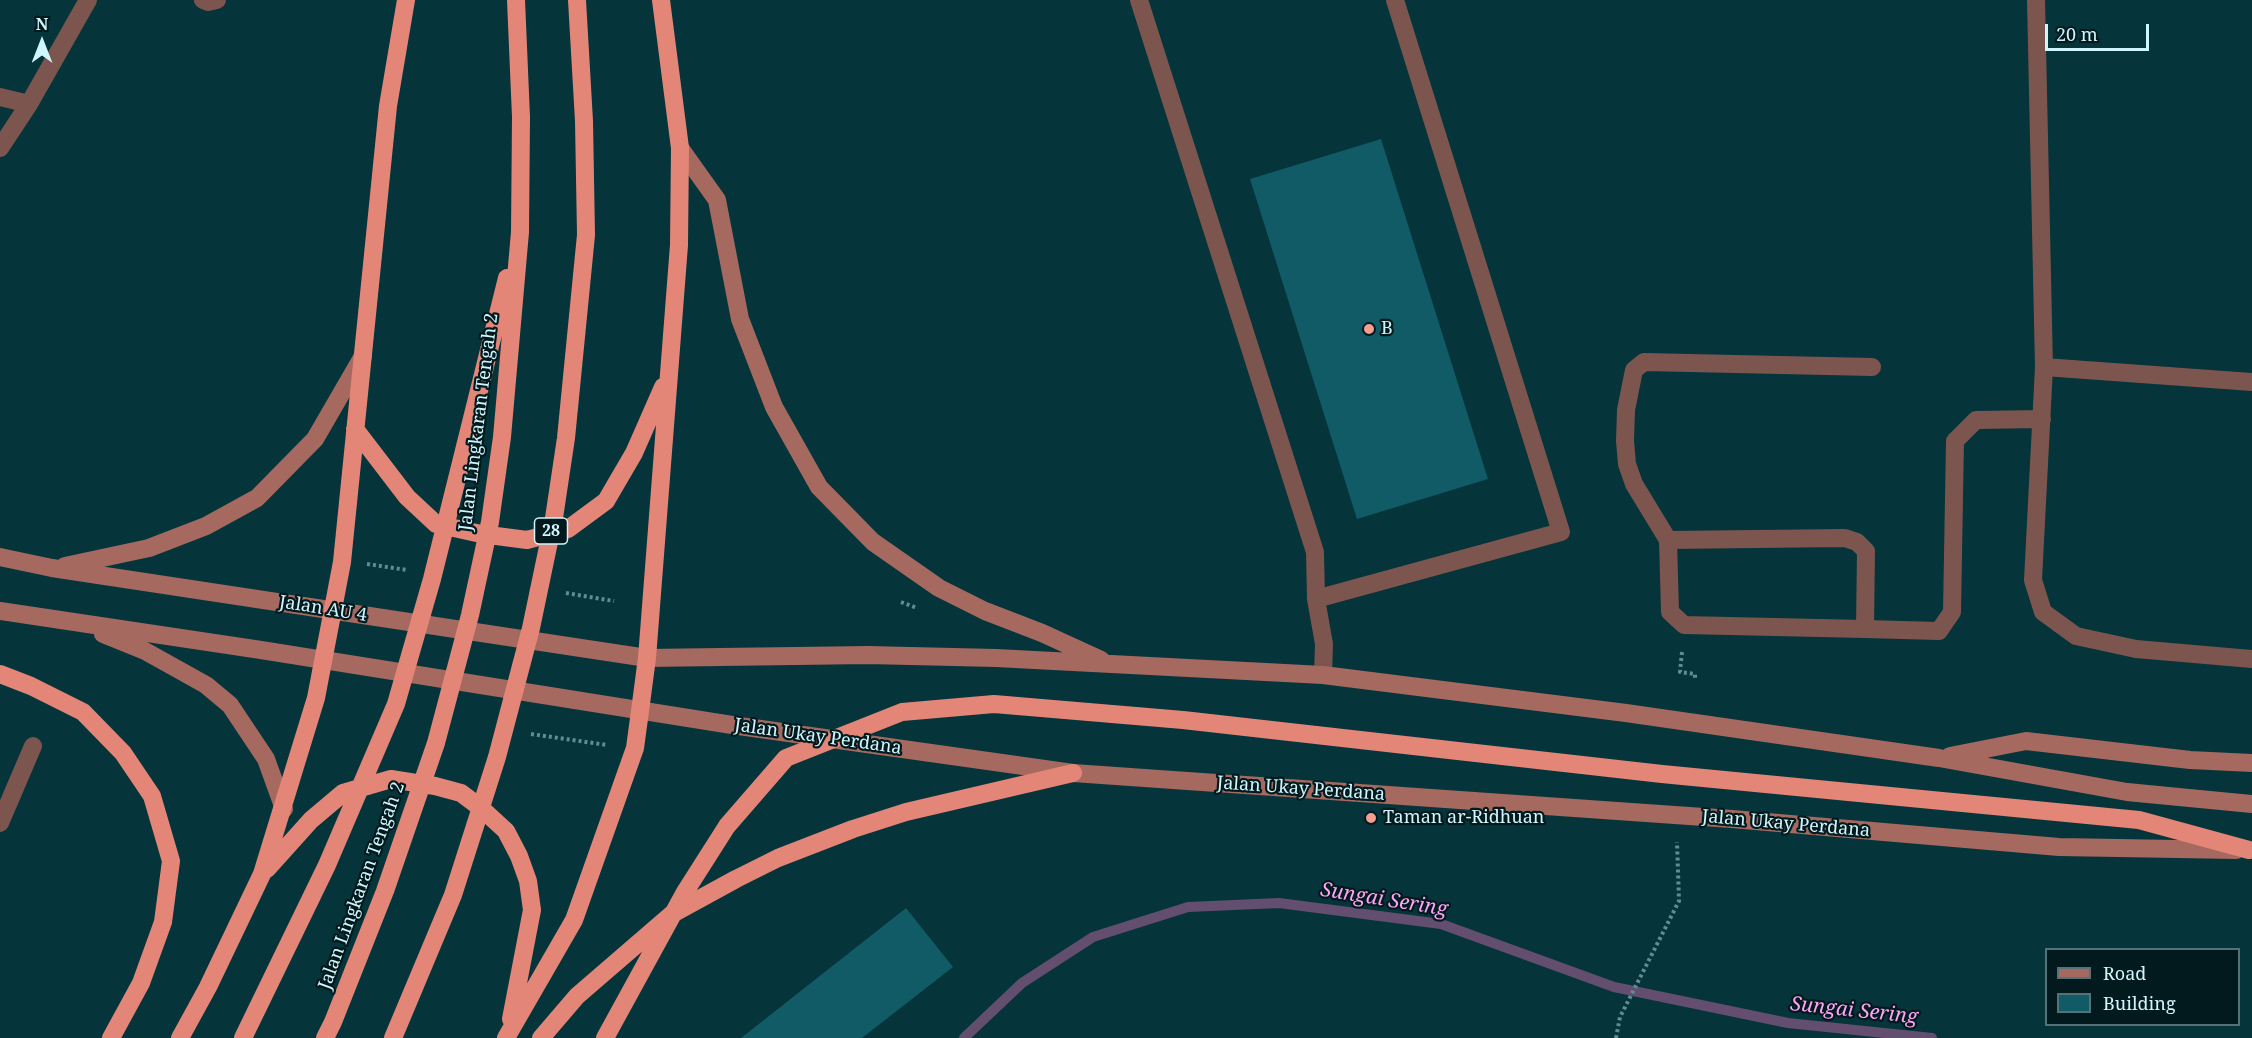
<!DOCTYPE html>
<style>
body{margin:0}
#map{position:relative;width:2252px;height:1038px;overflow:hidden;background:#05343b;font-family:"Noto Serif",serif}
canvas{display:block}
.legend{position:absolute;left:2045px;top:948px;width:195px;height:78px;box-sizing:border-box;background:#021a1e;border:2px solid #547277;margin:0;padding:8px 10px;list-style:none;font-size:18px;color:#d0f6fd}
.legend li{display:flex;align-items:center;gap:12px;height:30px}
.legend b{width:30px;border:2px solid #547277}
.north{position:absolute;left:12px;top:12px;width:60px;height:60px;-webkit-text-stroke:4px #021a1e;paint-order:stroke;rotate:0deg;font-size:16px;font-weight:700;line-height:24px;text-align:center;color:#d0f6fd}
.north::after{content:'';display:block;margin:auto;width:21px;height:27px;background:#d0f6fd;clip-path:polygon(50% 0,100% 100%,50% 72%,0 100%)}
.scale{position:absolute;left:2045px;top:24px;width:104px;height:27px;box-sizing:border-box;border:3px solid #d0f6fd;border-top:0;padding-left:8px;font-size:18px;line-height:21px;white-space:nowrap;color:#d0f6fd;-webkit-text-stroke:4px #021a1e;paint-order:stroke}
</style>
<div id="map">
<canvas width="2252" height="1038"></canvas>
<ul class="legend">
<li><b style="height:8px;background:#a5695f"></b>Road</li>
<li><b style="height:16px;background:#105b66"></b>Building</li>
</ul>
<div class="north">N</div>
<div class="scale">20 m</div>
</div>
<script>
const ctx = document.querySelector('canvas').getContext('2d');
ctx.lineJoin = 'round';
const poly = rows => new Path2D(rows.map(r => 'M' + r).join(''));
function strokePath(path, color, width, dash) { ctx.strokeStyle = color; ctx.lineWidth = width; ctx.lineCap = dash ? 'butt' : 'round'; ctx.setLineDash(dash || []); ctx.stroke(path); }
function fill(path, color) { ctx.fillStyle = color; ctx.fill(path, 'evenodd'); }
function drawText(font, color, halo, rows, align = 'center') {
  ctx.font = font + ' "Noto Serif",serif'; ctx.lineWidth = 4.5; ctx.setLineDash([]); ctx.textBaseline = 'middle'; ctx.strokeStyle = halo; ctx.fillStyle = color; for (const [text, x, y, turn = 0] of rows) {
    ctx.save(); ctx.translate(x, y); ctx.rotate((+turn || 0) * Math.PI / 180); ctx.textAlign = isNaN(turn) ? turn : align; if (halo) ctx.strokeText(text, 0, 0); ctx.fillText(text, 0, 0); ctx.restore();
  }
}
strokePath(poly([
 [964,1038,1022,983,1093,937,1188,907,1279,903,1441,924,1614,987,1788,1023,1932,1038]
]), '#634e70', 10);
fill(poly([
 [1381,139,1488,479,1357,519,1250,179],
 [906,908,953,967,862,1038,741,1038]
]), '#105b66');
strokePath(poly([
 [367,564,407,570],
 [566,593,614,601],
 [901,602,917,608],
 [1682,652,1680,672,1695,674,1695,680],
 [531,734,607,745],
 [1616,1038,1620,1017,1679,901,1677,842]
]), '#618c93', 4, [3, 3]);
strokePath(poly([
 [203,0,208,2,217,0],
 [1139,0,1315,552,1316,599,1324,644,1323,675],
 [2036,0,2044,367,2033,580,2043,612,2076,636,2136,649,2252,659],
 [0,97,29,104],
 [0,148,29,104,88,0],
 [2044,367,2252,382],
 [1845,538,1857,542,1866,551,1865,629,1684,625,1670,612,1668,540,1845,538],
 [1668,540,1634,484,1627,464,1625,441,1626,410,1634,370,1644,362,1872,367],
 [1316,599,1561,532,1395,0],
 [1865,629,1939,631,1952,612,1955,441,1976,420,2042,419],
 [0,823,33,746]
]), '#7b554e', 18);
strokePath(poly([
 [680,148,717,200,740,319,774,407,819,487,873,542,939,588,985,611,1042,633,1101,660],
 [0,557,52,568,647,658,868,655,996,658,1323,675,1626,713,1939,758,2127,792,2252,804],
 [65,566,149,548,206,526,257,498,315,439,363,356],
 [0,611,261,650,732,725,1073,773,1732,819,2059,847,2236,850],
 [103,634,145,651,206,685,230,705,266,759,284,809],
 [1950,756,2026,741,2190,760,2252,763]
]), '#a5695f', 18);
strokePath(poly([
 [355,429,407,497,436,524,481,534,527,540,568,529,606,501,634,453,663,387],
 [0,674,31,686,83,712,123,753,152,796,171,861,163,922,141,983,111,1038],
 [267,869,311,820,343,793,391,779,435,786,461,793,481,808,506,831,519,856,528,881,532,910,511,1019],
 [180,1038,208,987,262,874,316,698,342,562,388,106,406,0],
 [243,1038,327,865,396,704,432,579,507,278],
 [325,1038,333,1022,385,891,436,743,470,615,490,522,502,437,520,232,521,117,516,0],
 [393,1038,453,895,497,757,531,628,554,518,566,438,586,235,584,121,577,0],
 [506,1038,574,920,635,748,640,711,647,658,679,245,680,148,661,0],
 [541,1038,577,996,672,914,736,879,778,858,853,829,906,812,1073,773],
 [605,1038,685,892,727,826,786,758,902,712,994,704,1183,720,1662,774,2139,820,2249,850]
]), '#e38678', 18);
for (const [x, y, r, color] of [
 [1369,329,6,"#f59d8e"],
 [1371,818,6,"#f59d8e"]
]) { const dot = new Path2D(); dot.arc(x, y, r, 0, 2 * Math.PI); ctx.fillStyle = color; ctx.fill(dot); strokePath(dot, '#021a1e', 2); }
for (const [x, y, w] of [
 [551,531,33]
]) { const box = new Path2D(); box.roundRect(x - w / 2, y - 13, w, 26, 4.5); ctx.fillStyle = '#021a1e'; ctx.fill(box); strokePath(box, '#d0f6fd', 1.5); }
drawText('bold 16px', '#d0f6fd', null, [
 ["28",551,531]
]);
drawText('18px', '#d0f6fd', '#021a1e', [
 ["B",1381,329],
 ["Taman ar-Ridhuan",1383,818]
], 'left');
drawText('18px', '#d0f6fd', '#021a1e', [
 ["Jalan Lingkaran Tengah 2",479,422,-83],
 ["Jalan AU 4",323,609,9],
 ["Jalan Ukay Perdana",818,737,8],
 ["Jalan Ukay Perdana",1301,789,4],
 ["Jalan Ukay Perdana",1786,824,5],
 ["Jalan Lingkaran Tengah 2",362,886,-70]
]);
drawText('italic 20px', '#fda4f5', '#021a1e', [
 ["Sungai Sering",1384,900,9],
 ["Sungai Sering",1854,1011,6]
]);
</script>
